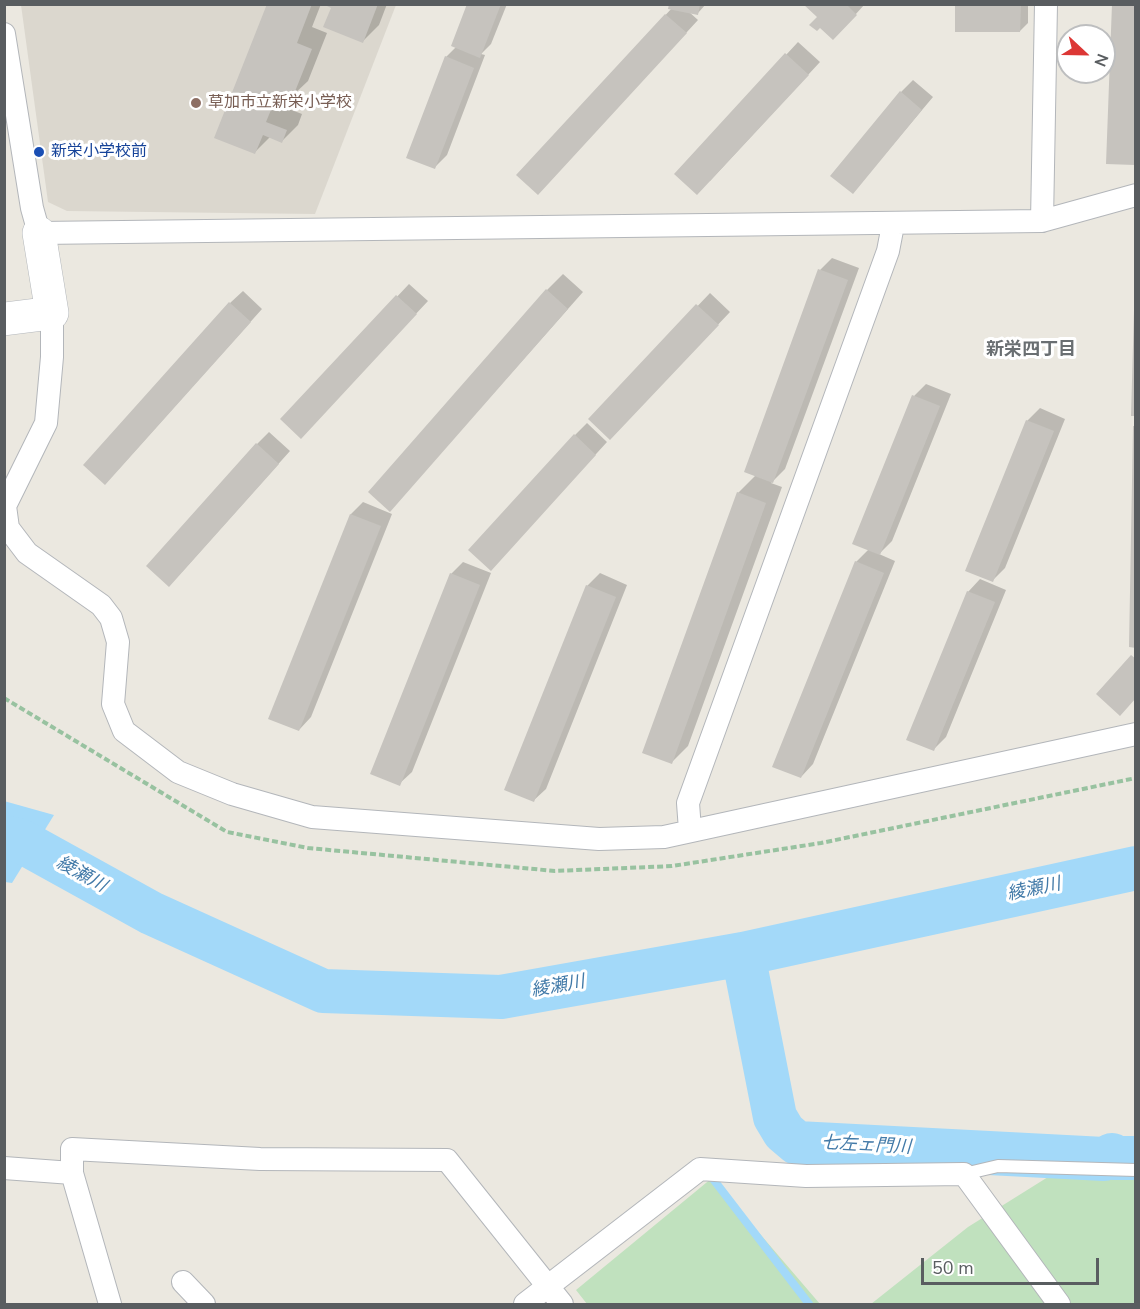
<!DOCTYPE html>
<meta charset="utf-8">
<style>
body{margin:0}
#map{position:relative;width:1140px;height:1309px;overflow:hidden;background:#ebe8e0;font-family:"Nunito Sans",sans-serif}
canvas{display:block}
.frame{position:absolute;inset:0;border:6px solid #595d60;pointer-events:none}
.north{position:absolute;left:1056px;top:24px;width:60px;height:60px;box-sizing:border-box;background:#fff;border:2px solid #bdbebf;border-radius:50%;rotate:112deg;font-size:16px;font-weight:700;line-height:24px;text-align:center;color:#595d60}
.north::after{content:'';display:block;margin:auto;width:21px;height:27px;background:#dc3735;clip-path:polygon(50% 0,100% 100%,50% 72%,0 100%)}
.scale{position:absolute;left:921px;top:1258px;width:178px;height:27px;box-sizing:border-box;border:3px solid #595d60;border-top:0;padding-left:8px;font-size:18px;line-height:21px;white-space:nowrap;color:#595d60;-webkit-text-stroke:4px #fff;paint-order:stroke}
</style>
<div id="map">
<canvas width="1140" height="1309"></canvas>
<div class="frame"></div>
<div class="north">N</div>
<div class="scale">50 m</div>
</div>
<script>
const ctx = document.querySelector('canvas').getContext('2d');
ctx.lineJoin = 'round';
function fill(path, color) { ctx.fillStyle = color; ctx.fill(path, 'evenodd'); }
const poly = rows => new Path2D(rows.map(r => 'M' + r).join(''));
function strokePath(path, color, width, dash) { ctx.strokeStyle = color; ctx.lineWidth = width; ctx.lineCap = dash ? 'butt' : 'round'; ctx.setLineDash(dash || []); ctx.stroke(path); }
function drawText(font, color, halo, rows, align = 'center') {
  ctx.font = font + ' "Nunito Sans","Noto Sans JP",sans-serif'; ctx.lineWidth = 6; ctx.setLineDash([]); ctx.textBaseline = 'middle'; ctx.strokeStyle = halo; ctx.fillStyle = color; for (const [text, x, y, turn = 0] of rows) {
    ctx.save(); ctx.translate(x, y); ctx.rotate((+turn || 0) * Math.PI / 180); ctx.textAlign = isNaN(turn) ? turn : align; if (halo) ctx.strokeText(text, 0, 0); ctx.fillText(text, 0, 0); ctx.restore();
  }
}
fill(poly([
 [21,5,396,5,315,214,67,211,48,202]
]), '#dbd7ce');
fill(poly([
 [1056,1172,1135,1172,1135,1304,871,1304,968,1227],
 [712,1178,820,1304,587,1304,576,1290]
]), '#c0e1be');
fill(poly([
 [4,801,54,815,12,883,5,882]
]), '#a3d9f9');
fill(poly([
 [269,4,321,4,312,27,327,33,308,81,291,97,285,95,281,106,302,114,298,125,282,141,271,136,254,153],
 [327,4,387,4,379,25,363,41,333,7],
 [469,4,507,4,491,44,481,54,485,55,447,155,435,167,446,57,456,47],
 [670,4,706,4,698,13,688,11,698,20,550,181,518,175,672,8],
 [806,4,865,4,845,26,819,17],
 [957,4,1028,4,1028,23,1020,31],
 [1136,4,1136,163,1134,164],
 [798,42,820,62,710,181,676,174],
 [913,80,933,97,853,192,901,92],
 [832,258,859,268,785,469,771,483,782,487,688,746,672,762,738,493,756,475,820,270],
 [563,274,583,292,390,510,547,290],
 [409,284,428,301,313,424,282,419],
 [243,291,262,309,117,471,230,303],
 [710,293,730,312,622,426,590,419],
 [926,384,951,394,892,541,879,554,895,561,813,764,801,777,856,562,869,549,914,396],
 [1040,408,1065,419,1005,568,993,580,1027,421],
 [587,423,607,442,503,556,575,435],
 [269,432,290,451,181,573,257,444],
 [363,502,392,514,311,717,299,730,351,514],
 [463,562,491,573,412,772,399,784,451,574],
 [600,573,627,585,546,789,533,801,587,586],
 [980,579,1006,590,946,737,934,749,968,592]
]), '#0003');
strokePath(poly([
 [710,1175,809,1304]
]), '#a3d9f9', 8);
strokePath(poly([
 [4,837,19,840,151,913,323,991,501,997,743,954,1136,868],
 [743,954,775,1117,784,1132,797,1143,1104,1159,1112,1155,1114,1158,1136,1158]
]), '#a3d9f9', 44);
fill(poly([
 [267,4,312,4,297,43,312,49,292,99,278,93,266,122,287,130,282,143,263,135,255,154,214,138],
 [323,4,378,4,363,43,323,27,331,8],
 [467,4,501,4,480,58,451,46],
 [669,4,700,4,698,15,668,9],
 [803,4,846,4,857,15,833,40,820,28,817,31,809,25,817,17],
 [955,4,1021,4,1020,32,955,32],
 [1112,4,1136,4,1135,165,1106,164],
 [665,14,687,33,538,195,516,175],
 [785,53,809,75,697,195,674,174],
 [445,56,474,68,435,169,406,158],
 [900,91,922,110,853,194,830,176],
 [818,269,848,280,773,483,744,472],
 [546,289,568,309,390,512,368,492],
 [396,295,417,314,301,439,280,419],
 [229,302,251,322,105,485,83,465],
 [696,304,719,325,610,440,588,419],
 [1134,310,1136,310,1136,416,1131,416],
 [912,395,940,406,880,555,852,544],
 [1026,420,1054,431,993,582,965,571],
 [1133,426,1136,426,1136,648,1129,647],
 [574,434,596,455,491,571,468,550],
 [256,443,279,464,169,587,146,566],
 [737,492,766,503,672,764,642,753],
 [350,514,381,526,299,731,268,719],
 [855,561,884,573,801,778,772,767],
 [450,573,480,585,400,786,370,774],
 [586,585,616,597,534,802,504,790],
 [967,591,995,602,934,751,906,740],
 [1131,655,1136,659,1136,698,1120,716,1096,694]
]), '#c6c3be');
const lane = poly([
 [964,1174,998,1166,1136,1170]
]);
const street = poly([
 [4,34,32,208,39,233,1042,221,1136,195],
 [1042,221,1046,4],
 [52,313,52,357,46,423,5,506,8,528,27,553,101,605,111,618,118,642,113,704,124,731,178,772,232,794,312,817,599,839,664,837,1136,734],
 [690,830,688,803,888,251,893,225],
 [4,1168,72,1173],
 [183,1282,204,1304],
 [110,1304,72,1173,72,1149,260,1159,447,1160,562,1304],
 [525,1304,700,1169,806,1176,964,1174,1059,1304]
]);
const secondary = poly([
 [4,319,52,313,39,233]
]);
strokePath(lane, '#b3b6ba', 14);
strokePath(street, '#b3b6ba', 24);
strokePath(secondary, '#b2b6ba', 34);
strokePath(poly([
 [4,698,227,832,308,848,555,871,672,866,821,843,1136,778]
]), '#98c2a0', 4, [6, 3]);
strokePath(lane, '#fff', 12);
strokePath(street, '#fff', 22);
strokePath(secondary, '#fff', 33);
for (const [x, y, r, color] of [
 [196,103,6,"#8d6e63"],
 [39,152,6,"#1a4fb4"]
]) { const dot = new Path2D(); dot.arc(x, y, r, 0, 2 * Math.PI); ctx.fillStyle = color; ctx.fill(dot); strokePath(dot, '#fff', 2); }
drawText('16px', '#785e54', '#fff', [
 ["草加市立新栄小学校",208,103]
], 'left');
drawText('16px', '#164399', '#fff', [
 ["新栄小学校前",51,152]
], 'left');
drawText('bold 18px', '#6a6f72', '#fff', [
 ["新栄四丁目",1031,351]
]);
drawText('italic 18px', '#427aa8', '#fff', [
 ["綾瀬川",81,875,29],
 ["綾瀬川",1034,890,-12],
 ["綾瀬川",558,987,-10],
 ["七左ェ門川",866,1146,3]
]);
</script>
